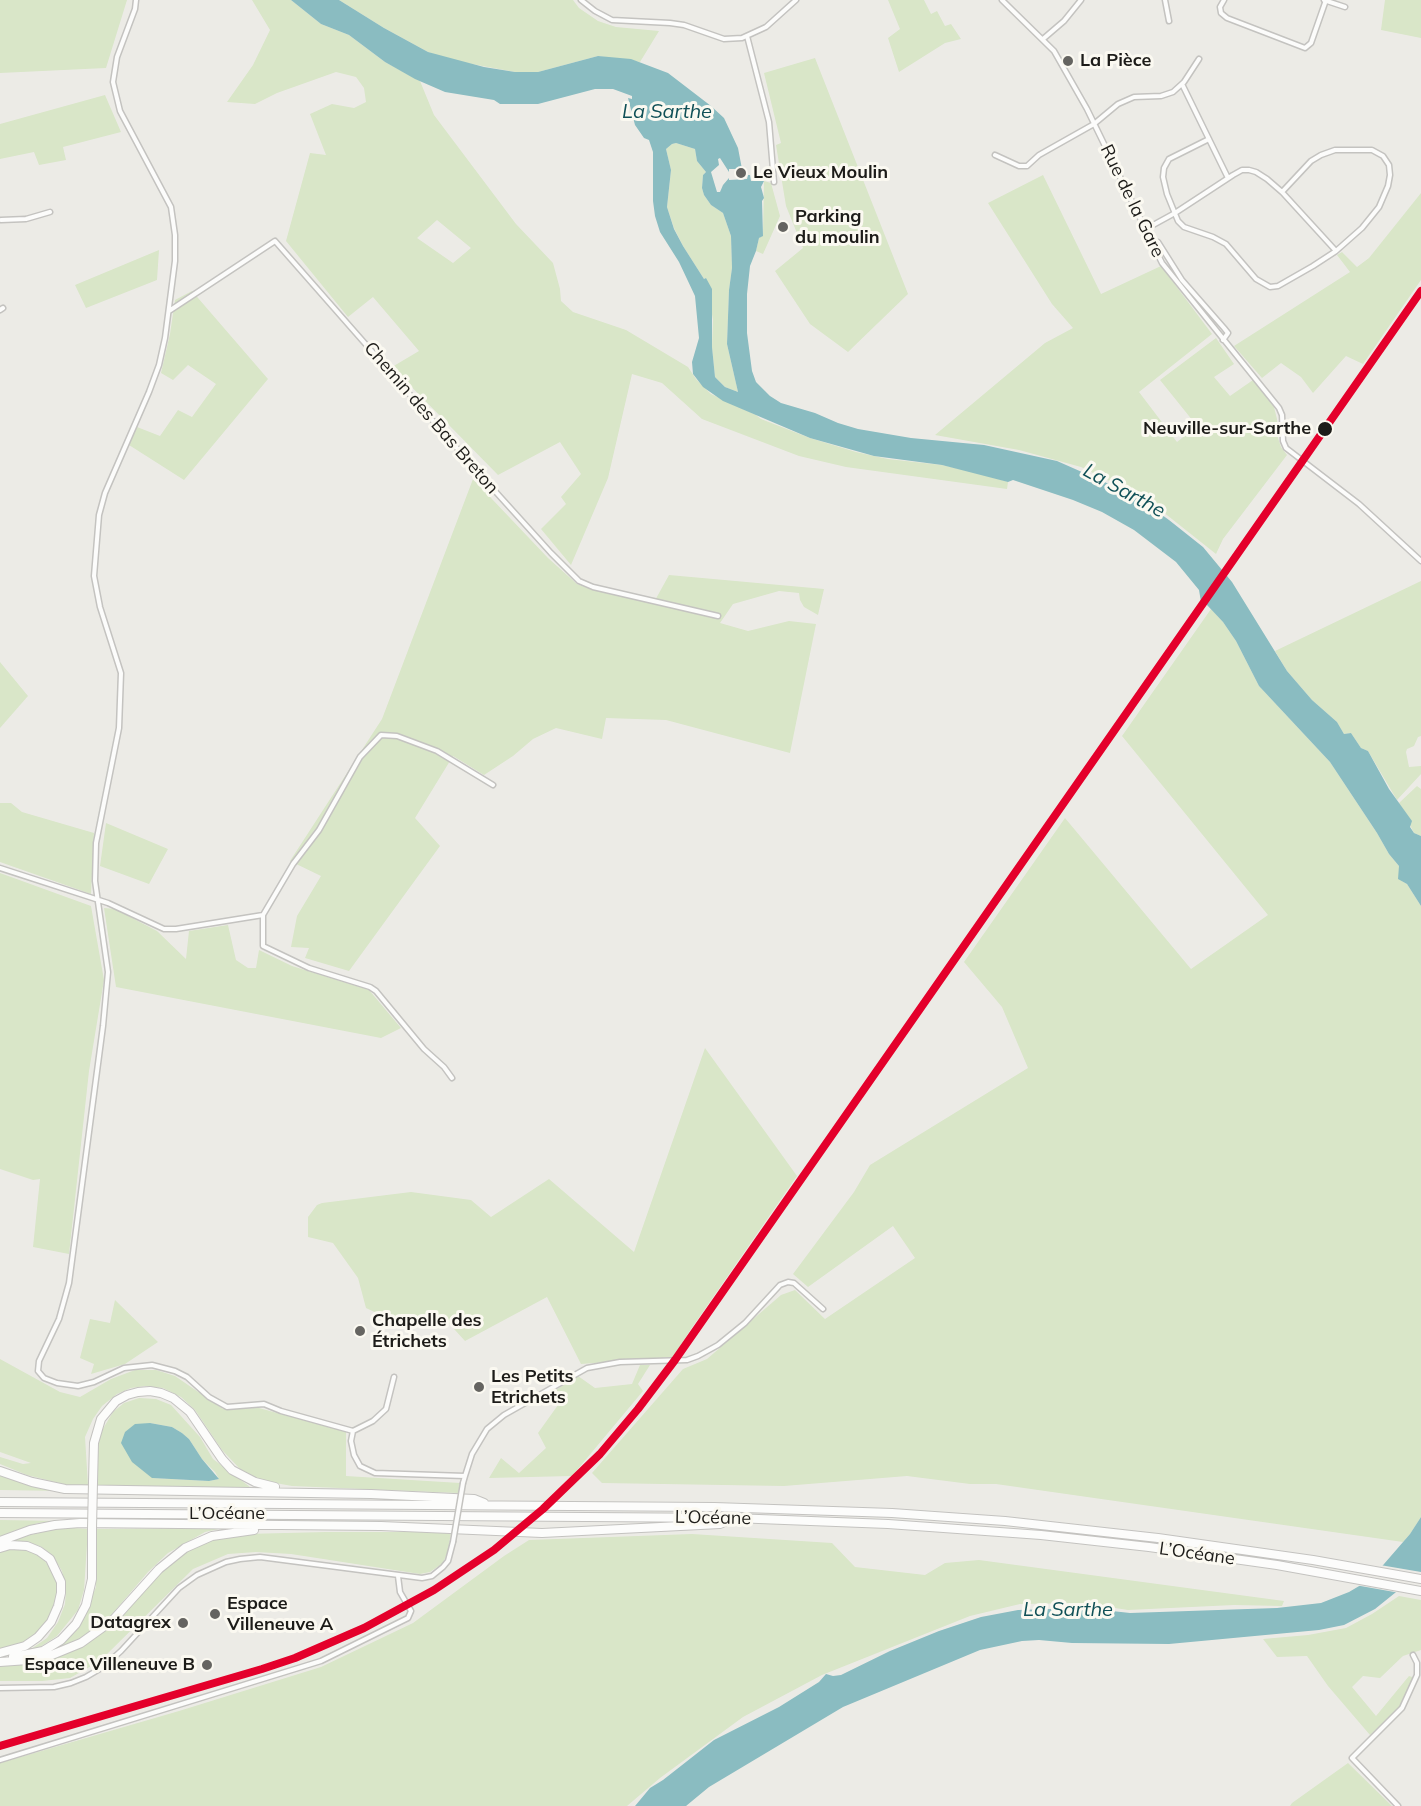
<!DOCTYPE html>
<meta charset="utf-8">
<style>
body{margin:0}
canvas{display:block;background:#ecebe6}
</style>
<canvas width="1421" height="1806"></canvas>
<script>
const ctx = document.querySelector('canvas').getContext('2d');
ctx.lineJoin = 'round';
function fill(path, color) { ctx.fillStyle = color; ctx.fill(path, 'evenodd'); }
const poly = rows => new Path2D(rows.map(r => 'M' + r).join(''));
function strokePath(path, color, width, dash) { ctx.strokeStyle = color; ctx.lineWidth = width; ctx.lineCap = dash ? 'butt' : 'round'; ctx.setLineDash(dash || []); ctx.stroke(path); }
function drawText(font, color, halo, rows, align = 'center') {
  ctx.font = font + ' Mulish,sans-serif'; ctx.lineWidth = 6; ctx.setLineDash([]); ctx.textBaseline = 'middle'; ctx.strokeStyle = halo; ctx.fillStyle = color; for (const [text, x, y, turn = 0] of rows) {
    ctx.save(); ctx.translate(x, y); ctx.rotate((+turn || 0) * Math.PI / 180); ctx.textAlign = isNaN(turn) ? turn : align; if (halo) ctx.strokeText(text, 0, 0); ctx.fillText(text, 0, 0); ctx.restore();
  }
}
fill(poly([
 [0,0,127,0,106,68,0,73],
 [252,0,291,0,321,24,349,35,385,62,420,81,434,115,516,224,553,263,560,289,561,301,573,312,626,330,688,367,696,379,711,394,756,415,761,419,810,438,856,452,888,459,942,465,986,475,1008,482,1007,489,846,467,799,456,702,419,662,383,632,374,608,478,571,565,541,529,566,504,561,497,581,474,560,442,498,475,392,367,419,351,373,297,348,317,286,241,310,153,326,155,310,114,332,104,354,108,366,102,364,88,356,77,336,72,277,93,255,104,227,102,253,65,270,30],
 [437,220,471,248,453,263,417,238],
 [339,0,573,0,579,8,598,21,616,27,659,31,640,62,598,56,538,72,515,72,450,60,428,52,384,28],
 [888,0,924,0,931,14,937,11,945,26,951,24,961,39,945,43,899,72,888,38,900,29],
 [1385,0,1421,0,1421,38,1381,30],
 [815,58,908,294,848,352,810,324,775,271,803,248,786,206,776,145,781,143,764,73],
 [105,95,121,132,63,147,66,160,39,165,34,152,0,159,0,124],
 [676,143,695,149,697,161,706,172,703,175,702,188,704,195,711,205,723,213,731,236,732,268,729,290,727,344,738,392,725,387,715,377,712,347,713,320,706,278,704,279,683,246,674,228,667,207,671,170,666,149,672,144],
 [1043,175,1101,294,1161,266,1212,334,1139,392,1177,442,1197,426,1160,380,1216,338,1234,364,1214,377,1230,396,1253,380,1274,407,1277,419,1278,438,1281,447,1287,455,1223,539,1216,554,1148,500,1081,467,1019,450,935,435,1045,343,1073,328,1052,304,988,203],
 [764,181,771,183,780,216,763,254,756,251,759,238,763,235],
 [1421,193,1421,280,1363,364,1346,356,1313,393,1301,377,1281,363,1262,378,1234,346,1350,272,1337,255,1342,252,1357,267,1369,258],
 [159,250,157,280,86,308,75,285],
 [192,291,268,379,184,480,129,445,137,427,160,436,178,410,192,417,216,384,188,365,173,380,161,373,170,334,175,300],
 [473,479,548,558,577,584,587,588,653,604,669,575,824,589,818,615,804,607,800,600,799,593,779,591,733,604,720,623,748,631,789,621,816,624,790,753,666,720,606,718,602,739,556,728,533,739,513,756,484,775,453,756,415,818,440,846,349,971,305,958,309,948,291,947,297,916,321,876,290,861,382,719],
 [1421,581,1421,736,1418,737,1414,746,1407,749,1406,752,1409,767,1421,766,1421,774,1397,800,1368,751,1361,748,1351,733,1344,734,1337,722,1312,700,1287,671,1275,651],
 [1211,609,1223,622,1236,641,1259,686,1330,762,1377,833,1389,854,1399,866,1402,881,1407,884,1421,906,1421,1517,1410,1534,1403,1542,996,1484,970,1484,907,1476,784,1486,602,1483,592,1473,683,1369,707,1359,781,1295,795,1290,825,1319,915,1258,893,1226,808,1287,793,1274,854,1192,870,1165,1028,1068,1002,1007,964,962,1065,818,1191,969,1268,915,1122,736],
 [0,662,28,696,0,728],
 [1417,786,1421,789,1421,836,1414,833,1399,803],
 [0,803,11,803,22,812,94,833,91,894,0,862],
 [106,823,168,849,149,884,100,866],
 [0,873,91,906,104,980,89,1071,69,1254,33,1247,40,1179,33,1180,0,1169],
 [104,908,115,909,157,931,186,959,189,931,228,925,236,960,248,968,256,968,259,950,292,966,369,990,401,1028,381,1038,116,987],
 [705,1048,797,1176,691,1329,673,1357,581,1364,547,1297,465,1341,444,1318,425,1314,404,1326,366,1308,358,1278,333,1243,308,1237,308,1217,317,1205,322,1203,411,1192,471,1200,491,1217,549,1179,634,1252],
 [115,1300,158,1342,125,1364,91,1374,94,1364,80,1358,90,1319,110,1323],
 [0,1359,60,1392,80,1397,111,1379,135,1370,156,1370,175,1376,223,1409,259,1408,346,1432,346,1476,460,1483,458,1493,292,1486,259,1480,240,1469,222,1450,195,1410,181,1397,163,1388,145,1386,131,1388,117,1394,102,1406,93,1419,85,1437,88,1485,67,1485,27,1475,0,1464,0,1457,23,1464,31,1463,0,1452],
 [640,1365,650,1365,638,1384,643,1391,572,1476,489,1478,501,1458,519,1473,546,1448,538,1433,558,1405,551,1393,578,1376,595,1388,632,1384],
 [139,1398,156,1399,171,1405,200,1437,213,1459,250,1487,96,1487,97,1453,101,1432,113,1412,124,1403],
 [150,1423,172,1427,182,1433,189,1439,202,1459,215,1472,219,1479,209,1481,152,1478],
 [0,1475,36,1487,63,1491,0,1490],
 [0,1520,62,1521,38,1523,14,1531,0,1538],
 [73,1528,88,1529,84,1590,78,1610,57,1636,40,1647,28,1651,47,1638,58,1622,65,1604,66,1590,62,1571,53,1556,42,1547,31,1543,3,1542,50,1530],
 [223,1528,205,1532,168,1553,148,1572,101,1627,82,1639,47,1653,64,1643,78,1629,96,1587,96,1529],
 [326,1532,451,1532,448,1551,443,1563,430,1572,420,1574,291,1554,256,1552,228,1554,193,1569,100,1661,70,1678,42,1681,0,1681,0,1665,27,1665,42,1663,66,1654,95,1638,113,1624,173,1560,195,1547,222,1537,245,1534],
 [692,1534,832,1543,855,1567,925,1575,945,1563,979,1560,1284,1601,1282,1606,1234,1605,1128,1610,1083,1603,1020,1604,970,1616,822,1675,743,1717,660,1778,627,1806,0,1806,0,1763,179,1711,321,1667,413,1623,504,1556,529,1540],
 [15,1548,35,1553,43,1558,56,1578,58,1590,52,1615,40,1632,24,1644,0,1650,0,1552],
 [1399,1596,1421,1600,1421,1650,1403,1656,1380,1678,1363,1676,1352,1687,1376,1716,1409,1676,1415,1678,1400,1707,1370,1735,1328,1686,1307,1656,1277,1657,1263,1639,1308,1635,1346,1628,1372,1614],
 [1348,1763,1392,1806,1290,1806,1292,1803]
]), '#d9e6c8');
fill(poly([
 [291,0,339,0,384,28,428,52,484,67,515,72,538,72,598,56,631,59,668,73,711,106,724,118,738,148,742,169,729,169,729,172,720,158,718,159,719,165,711,172,717,192,720,192,723,185,729,178,729,180,747,179,748,175,750,175,751,181,764,181,761,187,764,198,762,201,763,236,759,238,756,251,750,266,747,294,747,333,752,371,756,382,770,396,781,403,815,413,838,423,858,429,911,438,984,445,1057,461,1134,495,1169,520,1203,547,1232,582,1287,671,1312,700,1337,722,1344,734,1351,733,1361,748,1368,751,1389,789,1412,821,1410,827,1414,833,1421,836,1421,906,1407,884,1398,879,1399,866,1389,854,1377,833,1330,762,1259,686,1236,641,1223,622,1207,605,1201,602,1199,590,1176,562,1134,530,1102,512,1073,500,1013,480,1008,482,942,465,874,456,810,438,723,401,703,387,693,374,692,362,699,338,695,296,679,262,660,232,655,216,653,201,653,152,649,140,644,138,635,125,628,98,632,99,632,96,613,89,595,89,538,104,500,104,494,100,445,92,415,79,385,62,349,35,321,24],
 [676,143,695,149,697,161,706,172,703,175,702,188,704,195,711,205,723,213,731,236,732,268,729,290,727,344,738,392,725,387,715,377,712,347,712,289,706,278,704,279,683,246,674,229,667,207,671,170,666,149,672,144],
 [150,1423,172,1427,182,1433,189,1439,202,1459,219,1479,209,1481,152,1478,132,1462,121,1443,125,1432,135,1424],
 [1421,1517,1421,1572,1375,1609,1344,1625,1319,1630,1169,1644,1072,1643,1039,1640,1022,1641,980,1650,843,1707,709,1787,686,1806,635,1806,650,1788,663,1780,714,1740,779,1707,819,1682,826,1674,833,1676,841,1675,890,1651,939,1631,981,1617,1018,1610,1085,1608,1130,1613,1277,1608,1321,1603,1349,1592,1371,1579,1410,1534]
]), '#8abcc1');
fill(poly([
 [1380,1565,1421,1572,1421,1576,1400,1593,1355,1585,1369,1577]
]), '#ecebe6');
const minor = poly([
 [136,0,135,9,117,57,113,82,120,111,171,207,175,235,175,261,165,338,159,365,149,392,105,493,99,515,94,576,100,607,121,673,119,728,96,843,95,881,108,972,103,1026,69,1283,59,1319,39,1361,38,1371,44,1378,57,1383,78,1386,94,1382,124,1368,152,1365,175,1371,187,1377,209,1397,227,1407,264,1404,281,1411,353,1431,373,1421,386,1409,394,1377],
 [581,0,595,11,612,20,670,23,684,25,724,39,742,38,766,27,796,0],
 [1002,0,1054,51,1087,109,1162,263,1279,408,1282,415,1283,441,1286,448,1359,504,1421,561],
 [1165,0,1169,21],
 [1224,0,1220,7,1221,13,1227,18,1305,48,1311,43,1326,0],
 [1324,0,1345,7],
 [747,36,769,122,774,182],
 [1043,39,1064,21,1081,0],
 [1182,84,1228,178],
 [1209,139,1169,159,1164,168,1163,177,1167,194,1178,221,1184,227,1213,237,1226,244,1256,279,1270,287,1278,286,1313,266,1336,251,1362,228,1379,207,1388,186,1390,175,1389,165,1383,156,1372,150,1335,150,1321,155,1311,161,1282,192],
 [995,155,1019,166,1027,166,1039,155,1094,124,1118,104,1134,97,1161,96,1173,92,1184,82,1199,59],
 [1,220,26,219,50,212],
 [1144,230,1175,213,1233,175,1242,170,1249,170,1256,172,1267,179,1282,192,1336,251],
 [1150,243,1158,242,1182,280,1224,328,1228,333,1223,340],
 [0,310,3,308],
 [169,311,275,241,485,480,551,553,579,581,593,587,718,616],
 [0,868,108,903,164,929,176,929,263,915,293,864,319,830,360,757,381,735,397,736,437,751,493,785],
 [263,915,263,946,309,968,370,987,376,991,424,1049,444,1067,452,1078],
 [353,1431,351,1441,354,1455,360,1466,375,1473,465,1476,463,1483],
 [465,1476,472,1454,487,1429,504,1415,587,1368,620,1362,687,1360,698,1356,718,1345,745,1323,780,1285,788,1282,794,1283,823,1309],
 [0,1688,54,1687,71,1683,86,1677,103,1667,121,1651,179,1588,197,1575,226,1562,240,1559,260,1557,422,1578,432,1576,443,1567,448,1561,453,1542],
 [0,1760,321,1661,408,1618,411,1611,400,1592,398,1576],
 [1398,1806,1352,1758,1402,1708,1417,1675,1417,1663,1413,1655]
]);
const motorway = poly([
 [0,1471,32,1482,65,1489,371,1494,474,1499,484,1503],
 [93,1482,94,1443,101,1419,116,1401,127,1395,138,1392,150,1391,161,1393,173,1398,190,1412,222,1459,232,1470,255,1482,275,1487],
 [0,1502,714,1507,892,1513,1005,1521,1158,1538,1313,1560,1421,1579],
 [0,1513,733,1518,888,1524,1041,1535,1149,1547,1277,1565,1421,1591],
 [0,1541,30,1530,55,1525,80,1523,381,1526,542,1533,720,1524,729,1520],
 [0,1548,10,1545,27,1546,39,1551,50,1559,61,1582,61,1593,58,1606,51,1622,38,1637,25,1646,0,1653],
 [13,1657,43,1651,61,1640,76,1624,86,1605,92,1579,92,1529],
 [0,1662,42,1659,81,1643,113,1620,159,1569,185,1548,212,1536,254,1530]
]);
strokePath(minor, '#c4c3c0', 7);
strokePath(motorway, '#c4c3c0', 10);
strokePath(minor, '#fcfcfb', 4);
strokePath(motorway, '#fcfcfb', 8);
const minorBridge = poly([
 [453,1542,463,1483]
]);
const motorwayBridge = poly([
 [92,1529,93,1482]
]);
strokePath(minorBridge, '#c4c3c0', 7, []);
strokePath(motorwayBridge, '#c4c3c0', 10, []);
strokePath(minorBridge, '#fcfcfb', 4);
strokePath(motorwayBridge, '#fcfcfb', 8);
strokePath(poly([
 [0,1746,262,1669,295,1658,364,1628,434,1590,494,1550,543,1509,600,1454,638,1409,675,1360,1421,291]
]), '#e4002b', 8);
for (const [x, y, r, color] of [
 [1068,61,6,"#656461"],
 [741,173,6,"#656461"],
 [783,227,6,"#656461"],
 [1325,429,8,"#1d1c19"],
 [360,1331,6,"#656461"],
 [479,1387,6,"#656461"],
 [215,1614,6,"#656461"],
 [183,1623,6,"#656461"],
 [207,1665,6,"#656461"]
]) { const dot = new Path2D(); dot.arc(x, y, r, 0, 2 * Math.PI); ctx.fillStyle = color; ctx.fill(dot); strokePath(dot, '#fbf9f1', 2); }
drawText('bold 18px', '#1d1c19', '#fbf9f1', [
 ["La Pièce",1080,61],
 ["Le Vieux Moulin",753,173],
 ["Parking",795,217],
 ["du moulin",795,238],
 ["Chapelle des",372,1321],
 ["Étrichets",372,1342],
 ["Les Petits",491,1377],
 ["Etrichets",491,1398],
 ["Espace",227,1604],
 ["Villeneuve A",227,1625],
 ["Datagrex",171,1623,"right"],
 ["Espace Villeneuve B",195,1665,"right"]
], 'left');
drawText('18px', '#1d1c19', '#fbf9f1', [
 ["Rue de la Gare",1132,201,64],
 ["Chemin des Bas Breton",431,418,49],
 ["L’Océane",227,1514],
 ["L’Océane",713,1518,1],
 ["L’Océane",1197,1554,8]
]);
drawText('bold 18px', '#1d1c19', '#fbf9f1', [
 ["Neuville-sur-Sarthe",1311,429]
], 'right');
drawText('italic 20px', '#105057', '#fbf9f1', [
 ["La Sarthe",667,112],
 ["La Sarthe",1124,491,29],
 ["La Sarthe",1068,1610]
]);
</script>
